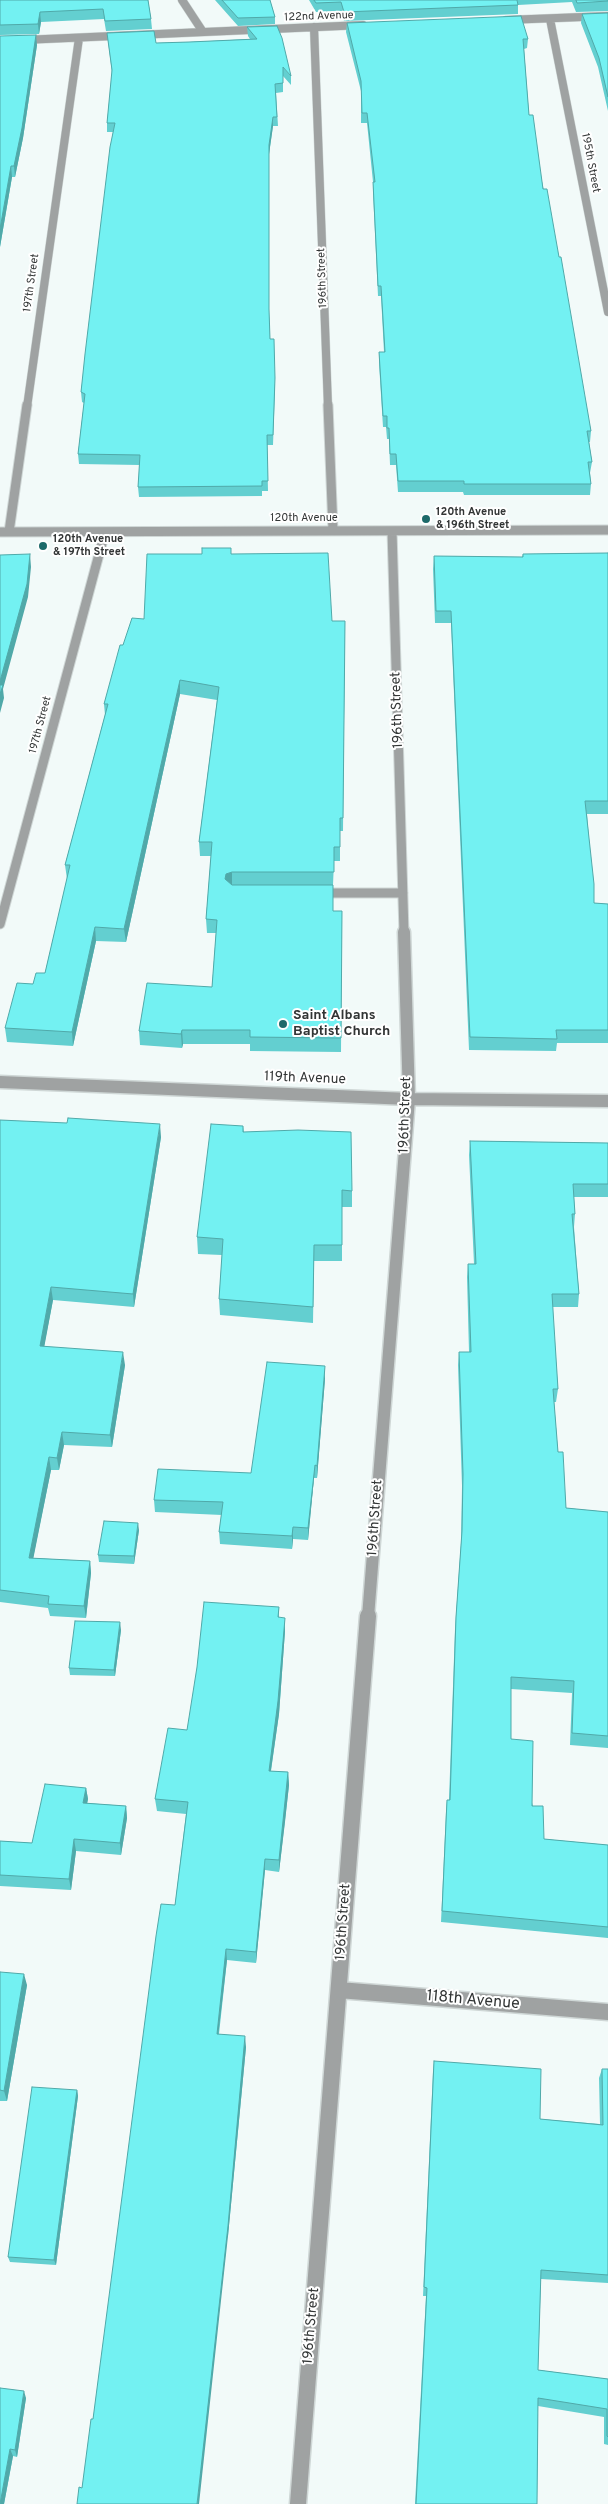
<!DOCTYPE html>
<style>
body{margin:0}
canvas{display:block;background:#f2faf9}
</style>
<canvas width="608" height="2504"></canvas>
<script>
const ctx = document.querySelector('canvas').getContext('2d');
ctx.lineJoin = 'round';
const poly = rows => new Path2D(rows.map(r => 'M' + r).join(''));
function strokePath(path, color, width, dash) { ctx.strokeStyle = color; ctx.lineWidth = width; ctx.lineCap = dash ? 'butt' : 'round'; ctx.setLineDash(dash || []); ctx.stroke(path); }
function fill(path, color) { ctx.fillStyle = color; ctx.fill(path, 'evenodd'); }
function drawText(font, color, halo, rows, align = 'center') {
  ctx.font = font + ' Overpass,sans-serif'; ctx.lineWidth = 4; ctx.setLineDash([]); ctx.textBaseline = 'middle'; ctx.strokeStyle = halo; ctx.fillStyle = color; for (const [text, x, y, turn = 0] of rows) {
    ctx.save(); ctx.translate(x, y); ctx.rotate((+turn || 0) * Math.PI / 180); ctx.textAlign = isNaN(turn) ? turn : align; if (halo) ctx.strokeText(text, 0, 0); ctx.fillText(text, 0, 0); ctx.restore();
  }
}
const minorFar3 = poly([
 [182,0,203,32],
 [550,19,608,312],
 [506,20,608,16],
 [314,27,328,407],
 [0,41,363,25],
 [27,407,79,38]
]);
const minorFar2 = poly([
 [328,405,333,530],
 [392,531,404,933],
 [0,532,608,530],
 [9,532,27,405],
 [318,893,403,893],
 [0,924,105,532]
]);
const minorFar1 = poly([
 [0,1082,409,1099,608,1101],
 [368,1617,409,1099,404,932]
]);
const minor = poly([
 [339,1990,608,2012],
 [298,2504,368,1616]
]);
strokePath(minorFar3, '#cfd7d6', 9);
strokePath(minorFar2, '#cfd7d6', 11);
strokePath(minorFar1, '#cfd7d6', 15);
strokePath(minor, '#cfd7d6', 19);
strokePath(minorFar3, '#9fa2a2', 8);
strokePath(minorFar2, '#9fa2a2', 9);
strokePath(minorFar1, '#9fa2a2', 12);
strokePath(minor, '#9fa2a2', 16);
fill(poly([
 [0,0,148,0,151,19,152,29,106,31,104,19,41,22,39,34,0,35],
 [215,0,270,0,275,17,275,24,238,26],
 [309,0,608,0,608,11,576,12,572,2,518,5,518,14,344,21,341,11,316,12],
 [608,13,608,111,598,67,581,23,582,14],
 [347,23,528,39,527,48,524,49,529,115,591,431,590,442,589,442,592,462,590,473,591,484,590,495,464,495,463,492,398,492,396,465,390,465,389,439,387,439,386,427,383,427,379,363,379,352,384,352,381,296,378,296,373,192,373,182,367,123,361,123,361,91,346,32],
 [247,27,291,76,291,85,283,76,283,92,276,93,278,126,273,126,269,154,269,312,270,339,275,388,273,445,267,445,268,491,262,491,262,496,139,497,138,487,140,465,79,464,78,454,84,403,82,402,81,392,113,132,107,132,107,123,112,73,107,33,156,43,189,42,250,39,248,36],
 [0,36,37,45,23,138,15,177,12,177,0,247],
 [608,553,608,814,587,814,594,903,608,904,608,1043,557,1043,556,1051,469,1050,451,623,435,623,433,569,434,556,522,557,523,554],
 [231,554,332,621,345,621,343,831,340,831,340,861,334,861,333,885,333,911,342,911,341,1052,250,1051,250,1044,183,1044,182,1048,140,1045,139,1031,212,987,216,933,207,933,206,919,211,856,200,856,199,842,217,700,180,694,126,942,96,941,73,1046,7,1042,5,1028,33,984,45,973,67,879,65,865,105,715,104,704,123,645,144,619],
 [0,1120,161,1137,134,1307,53,1300,44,1346,125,1365,112,1447,64,1445,59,1470,51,1470,33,1558,90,1561,91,1573,86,1618,50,1616,48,1608,0,1602],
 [243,1126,244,1132,352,1191,352,1207,342,1207,342,1261,314,1261,313,1323,220,1315,219,1299,222,1255,198,1254,197,1237],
 [470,1141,608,1143,608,1197,574,1197,575,1214,574,1227,579,1294,578,1307,552,1307,558,1389,556,1402,554,1402,558,1452,566,1508,608,1512,608,1748,570,1745,572,1693,511,1689,511,1739,544,1839,608,1845,608,1938,441,1922,446,1812,447,1800,449,1800,455,1629,461,1543,462,1486,458,1365,459,1352,469,1352,467,1277,468,1264,474,1264,469,1155],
 [325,1379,317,1478,314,1478,308,1540,293,1539,292,1549,220,1544,219,1532,222,1515,155,1512,154,1500,251,1473],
 [139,1530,134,1564,99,1562,98,1555],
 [279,1607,279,1617,285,1631,279,1714,271,1771,288,1772,289,1785,279,1872,265,1870,256,1963,227,1960,219,2034,246,2047,228,2236,82,2488,175,1905,186,1814,157,1811,155,1799,187,1730],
 [121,1630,115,1676,70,1675,69,1668],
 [86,1788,88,1799,87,1803,126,1806,127,1818,121,1855,76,1851,71,1890,0,1886,0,1841,32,1843],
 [0,1972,27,1985,7,2101,0,2101],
 [434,2061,540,2119,600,2124,599,2078,602,2069,608,2069,608,2283,541,2279,538,2370,608,2379,608,2445,604,2444,604,2417,538,2406,537,2504,415,2504,426,2296,423,2296,433,2071],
 [77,2090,78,2096,56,2265,10,2262,8,2257],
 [0,2388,26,2398,17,2457,13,2456,4,2504,0,2504]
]), '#63cfd0');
fill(poly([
 [40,12,41,22,39,34,38,24],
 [36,35,37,45,23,138,15,177,14,166],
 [273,117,273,126,269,154,269,145],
 [11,166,12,177,0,247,0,229],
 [30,554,31,567,28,597,3,689,4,698,0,713,0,681],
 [180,680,180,694,126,942,124,929],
 [232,872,232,885,225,879,226,874],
 [95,927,96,941,73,1046,72,1032],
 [182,1030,183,1044,182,1048,181,1034],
 [160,1124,161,1137,134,1307,133,1294],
 [51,1287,53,1300,42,1359,40,1346],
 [123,1352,125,1365,112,1447,110,1435],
 [325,1366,325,1379,317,1478,317,1466],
 [62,1432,64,1445,59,1470,57,1458],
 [49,1457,51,1470,31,1570,29,1558],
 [315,1465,314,1478,308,1540,308,1528],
 [138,1523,139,1530,134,1564,134,1556],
 [293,1527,293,1539,292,1549,292,1536],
 [90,1561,91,1573,86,1618,84,1606],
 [285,1618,285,1631,279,1714,269,1783,269,1771],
 [120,1622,121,1630,115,1676,114,1670],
 [288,1772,289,1785,285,1822,279,1872,279,1860],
 [86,1788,88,1799,85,1814,83,1803],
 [126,1806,127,1818,121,1855,120,1843],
 [74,1839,76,1851,71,1890,69,1879],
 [265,1859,265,1870,256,1963,256,1952],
 [226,1949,227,1960,217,2045,217,2034],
 [24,1974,27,1985,7,2101,4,2091],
 [245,2036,246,2047,228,2236,199,2504,197,2504],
 [77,2090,78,2096,56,2265,54,2260],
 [24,2391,26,2398,17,2457,15,2450],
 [10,2449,13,2456,4,2504,0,2504]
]), '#50a9a9');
const building = poly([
 [0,0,148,0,151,19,105,21,103,9,40,12,38,24,0,25,0,0],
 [222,0,270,0,275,17,238,18,222,0],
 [314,0,517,0,518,5,344,12,341,2,316,3,314,0],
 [576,0,608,0,608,1,577,3,576,0],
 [608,13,608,97,599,58,582,14,608,13],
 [521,16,528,39,523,39,529,115,533,115,543,189,547,189,559,257,561,257,591,431,587,431,592,462,588,462,591,484,464,484,464,481,398,481,396,454,390,454,389,428,387,428,387,416,383,416,379,352,385,352,381,286,378,286,373,182,375,182,367,113,362,113,361,81,347,23,521,16],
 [277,26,282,38,291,76,283,67,283,83,275,84,277,117,273,117,269,145,269,309,270,339,274,339,275,378,273,435,267,435,268,481,262,481,262,486,138,487,140,455,78,454,85,394,81,392,85,354,110,147,115,123,107,123,112,70,107,33,154,31,156,43,189,42,257,39,247,27,277,26],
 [36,35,22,128,14,166,11,166,0,229,0,36,36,35],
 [202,548,231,548,231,554,328,553,332,621,345,621,343,818,340,818,340,847,334,847,334,872,232,872,226,874,225,879,232,885,333,885,333,911,342,911,341,1038,250,1037,250,1030,182,1030,181,1034,139,1031,147,983,212,987,217,920,206,919,212,842,199,842,219,687,180,680,124,929,95,927,72,1032,5,1028,17,983,33,984,36,973,45,973,70,865,65,865,108,704,104,704,120,645,123,645,132,618,144,619,147,554,202,554,202,548],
 [608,553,608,801,585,801,594,884,594,903,608,904,608,1030,556,1030,557,1039,470,1037,451,611,436,611,434,556,523,557,523,554,608,553],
 [30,554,27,584,0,681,0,555,30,554],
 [0,685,3,685,0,694,0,685],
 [68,1118,160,1124,133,1294,51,1287,40,1346,123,1352,110,1435,62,1432,57,1458,49,1457,29,1558,90,1561,84,1606,48,1604,49,1596,0,1590,0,1120,67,1123,68,1118],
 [211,1124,243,1126,243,1132,298,1130,351,1132,352,1191,342,1190,342,1245,314,1245,313,1307,219,1299,223,1239,197,1237,211,1124],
 [470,1141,608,1143,608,1184,573,1184,575,1214,572,1214,579,1294,552,1294,558,1389,553,1389,558,1452,563,1452,566,1508,608,1512,608,1736,572,1733,574,1681,511,1677,511,1739,533,1741,532,1806,543,1806,544,1839,608,1845,608,1927,442,1911,447,1800,450,1800,456,1617,462,1531,463,1474,459,1352,471,1352,468,1264,476,1264,470,1141],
 [267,1362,325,1366,317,1466,315,1465,308,1528,293,1527,292,1536,219,1532,223,1502,154,1500,158,1469,251,1473,267,1362],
 [104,1521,138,1523,134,1556,98,1555,104,1521],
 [204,1602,279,1607,278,1617,285,1618,278,1701,269,1771,288,1772,279,1860,265,1859,256,1952,226,1949,217,2034,245,2036,228,2226,197,2504,77,2504,79,2487,82,2488,91,2419,93,2419,156,1936,161,1904,175,1905,188,1802,155,1799,168,1728,187,1730,197,1667,204,1602],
 [75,1621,120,1622,114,1670,69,1668,75,1621],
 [45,1784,86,1788,83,1803,126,1806,120,1843,74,1839,69,1879,0,1875,0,1841,32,1843,45,1784],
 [0,1972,24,1974,4,2091,0,2090,0,1972],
 [434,2061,541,2069,540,2119,603,2125,602,2069,608,2069,608,2275,541,2270,538,2370,608,2379,608,2437,607,2436,607,2409,538,2398,537,2504,416,2504,427,2288,424,2287,434,2061],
 [32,2087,77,2090,54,2260,8,2257,32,2087],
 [0,2388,24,2391,15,2450,10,2449,0,2504,0,2388]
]);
fill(building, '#73f1f2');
strokePath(building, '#50a9a9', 1);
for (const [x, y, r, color] of [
 [426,519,5,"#1d6a6a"],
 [43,546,5,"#1d6a6a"],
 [283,1024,5,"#1d6a6a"]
]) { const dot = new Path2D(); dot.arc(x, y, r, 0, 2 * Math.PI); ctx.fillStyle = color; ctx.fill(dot); strokePath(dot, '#fff', 2); }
drawText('11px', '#323535', '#fff', [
 ["122nd Avenue",319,17,-2],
 ["195th Street",590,163,79],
 ["196th Street",323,278,-92],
 ["197th Street",32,283,-82],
 ["120th Avenue",304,519],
 ["197th Street",41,725,-75]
]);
drawText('bold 11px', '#323535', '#fff', [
 ["120th Avenue",436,513],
 ["& 196th Street",436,526],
 ["120th Avenue",53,540],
 ["& 197th Street",53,553]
], 'left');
drawText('14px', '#323535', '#fff', [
 ["196th Street",398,710,-92],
 ["119th Avenue",305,1079,2],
 ["196th Street",406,1115,-88],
 ["196th Street",376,1518,-86],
 ["196th Street",344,1922,-86],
 ["196th Street",312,2326,-85]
]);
drawText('bold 14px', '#323535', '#fff', [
 ["Saint Albans",293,1016],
 ["Baptist Church",293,1032]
], 'left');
drawText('16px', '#323535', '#fff', [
 ["118th Avenue",473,2001,5]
]);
</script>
